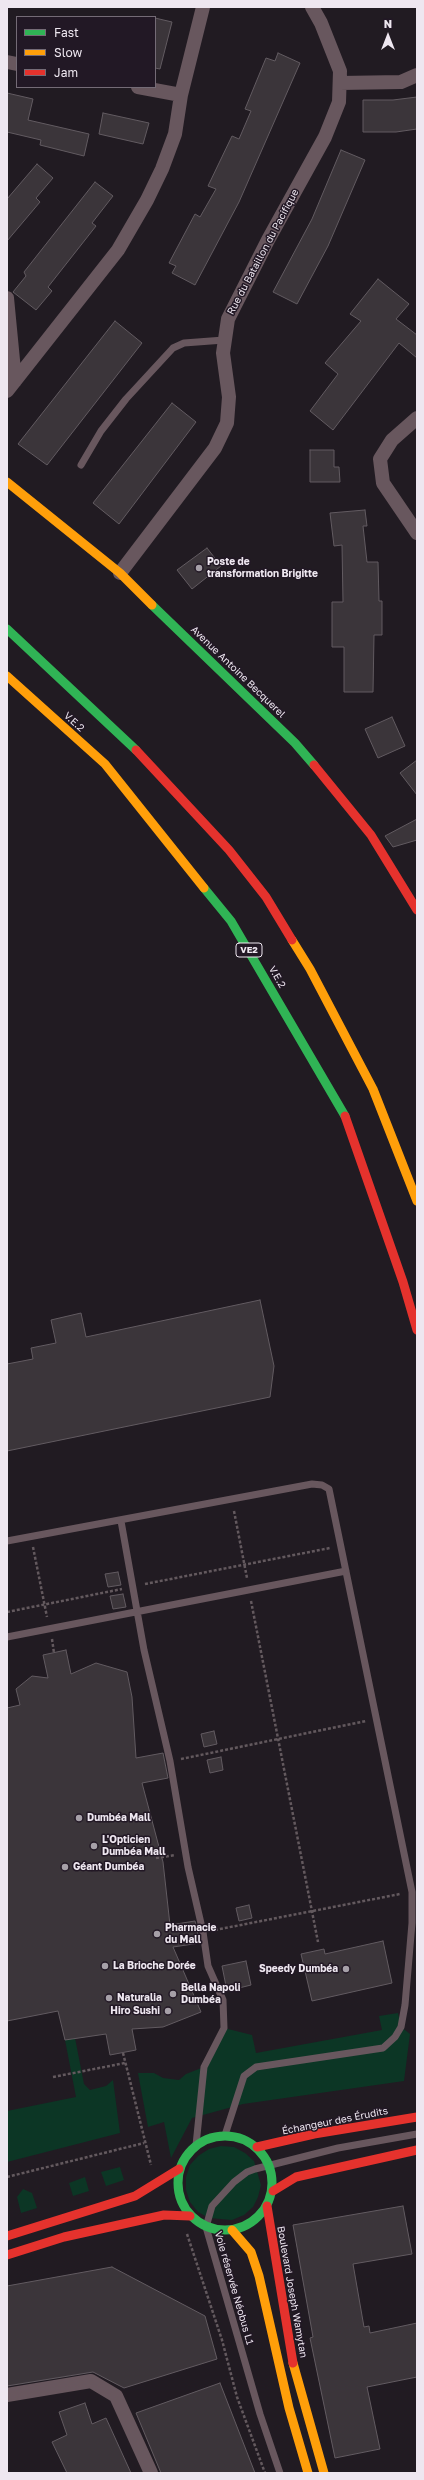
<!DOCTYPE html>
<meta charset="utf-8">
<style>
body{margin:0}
#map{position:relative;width:424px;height:2480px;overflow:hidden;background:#211b22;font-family:"Golos Text",sans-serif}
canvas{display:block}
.frame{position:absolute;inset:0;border:8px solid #eee7f0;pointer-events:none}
.legend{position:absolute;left:16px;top:16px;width:140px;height:72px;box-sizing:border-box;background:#221825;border:1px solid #746b76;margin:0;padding:5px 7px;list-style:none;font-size:12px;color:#eee7f0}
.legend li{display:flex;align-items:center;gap:8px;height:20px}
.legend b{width:20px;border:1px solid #746b76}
.north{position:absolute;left:368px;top:16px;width:40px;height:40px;-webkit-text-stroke:3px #221825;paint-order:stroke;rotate:0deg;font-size:11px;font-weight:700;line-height:16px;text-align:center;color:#eee7f0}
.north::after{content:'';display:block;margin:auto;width:14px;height:18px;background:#eee7f0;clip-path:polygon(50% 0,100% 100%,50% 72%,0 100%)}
</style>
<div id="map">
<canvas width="424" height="2480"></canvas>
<div class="frame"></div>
<ul class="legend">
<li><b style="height:5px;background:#30b455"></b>Fast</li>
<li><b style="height:5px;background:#ff9f0a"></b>Slow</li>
<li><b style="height:5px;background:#e5322d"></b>Jam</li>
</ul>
<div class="north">N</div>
</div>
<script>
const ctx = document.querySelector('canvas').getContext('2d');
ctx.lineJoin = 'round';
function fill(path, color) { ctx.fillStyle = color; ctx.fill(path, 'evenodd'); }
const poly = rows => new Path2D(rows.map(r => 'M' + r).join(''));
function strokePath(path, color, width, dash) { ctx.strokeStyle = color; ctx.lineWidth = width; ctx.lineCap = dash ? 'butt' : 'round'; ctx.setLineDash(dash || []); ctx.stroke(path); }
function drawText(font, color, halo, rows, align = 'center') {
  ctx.font = font + ' "Golos Text",sans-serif'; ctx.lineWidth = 3; ctx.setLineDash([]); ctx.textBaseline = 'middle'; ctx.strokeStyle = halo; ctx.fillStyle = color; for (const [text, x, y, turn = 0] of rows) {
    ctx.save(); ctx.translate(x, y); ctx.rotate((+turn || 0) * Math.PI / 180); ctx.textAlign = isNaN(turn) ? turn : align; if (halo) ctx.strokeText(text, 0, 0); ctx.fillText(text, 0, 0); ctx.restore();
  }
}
fill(poly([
 [398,2013,401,2027,410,2034,404,2081,243,2104,192,2118,171,2158,164,2122,148,2127,138,2073,154,2073,163,2078,179,2080,186,2074,204,2067,224,2028,252,2035,256,2053,382,2030,379,2016],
 [75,2038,84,2084,90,2090,106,2086,113,2080,120,2133,7,2162,7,2111,76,2097,65,2040],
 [221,2146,234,2147,245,2153,254,2161,261,2185,258,2197,253,2207,244,2215,232,2220,209,2218,198,2212,190,2202,186,2190,186,2177,190,2165,198,2156,209,2149],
 [120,2167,124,2180,106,2186,101,2172],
 [85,2177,89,2191,73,2196,69,2183],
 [23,2189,32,2193,37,2208,21,2213,17,2197]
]), '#0c3625');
const building = poly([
 [155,18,172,22,160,69,155,68,155,18],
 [278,53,300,63,239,202,195,285,172,273,176,266,169,263,195,214,200,217,216,189,208,186,232,136,239,139,251,111,245,109,266,58,275,61,278,53],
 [7,93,33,99,28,120,89,134,84,156,40,145,41,140,7,132,7,93],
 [417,97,417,129,396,132,363,132,363,100,393,100,417,97],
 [103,113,149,123,143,144,99,134,103,113],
 [341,150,365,160,328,246,297,304,273,292,312,219,341,150],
 [37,164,53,178,36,198,40,202,7,241,7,199,37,164],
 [95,182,113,196,92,223,96,226,48,287,52,291,36,310,13,292,26,276,24,272,95,182],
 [378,279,409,304,396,319,417,335,417,358,399,343,333,430,310,411,338,374,325,363,361,321,350,314,378,279],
 [115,321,142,343,47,465,18,444,115,321],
 [172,403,196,422,119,524,93,503,172,403],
 [310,450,334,450,334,467,339,467,340,482,310,482,310,450],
 [365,510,367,526,363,526,367,562,378,562,379,601,382,601,382,635,374,635,373,692,344,692,344,647,332,647,332,602,343,602,342,545,334,546,330,513,365,510],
 [207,548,221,566,192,589,177,570,207,548],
 [392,717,405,746,378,758,365,729,392,717],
 [417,760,417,795,400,773,417,760],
 [417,819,417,840,393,847,385,836,417,819],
 [260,1300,274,1366,270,1397,7,1451,7,1364,33,1359,31,1348,56,1343,51,1320,81,1313,86,1337,260,1300],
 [118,1572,121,1585,108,1587,105,1574,118,1572],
 [123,1594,126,1607,113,1609,110,1596,123,1594],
 [66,1650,71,1674,96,1663,127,1672,132,1697,136,1758,163,1753,168,1778,142,1783,163,1862,170,1925,195,1921,200,1943,173,1947,201,2012,163,2027,132,2029,136,2050,110,2055,106,2034,65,2040,58,2011,7,2021,7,1708,20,1705,16,1689,32,1676,48,1678,43,1655,66,1650],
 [214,1731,217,1744,204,1747,201,1734,214,1731],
 [221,1757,223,1770,210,1773,207,1760,221,1757],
 [249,1905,252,1918,239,1921,236,1908,249,1905],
 [383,1941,392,1983,312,2001,301,1954,324,1949,325,1954,383,1941],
 [246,1961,251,1985,227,1991,222,1966,246,1961],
 [403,2206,412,2254,353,2264,364,2327,369,2326,370,2333,417,2323,417,2377,367,2387,380,2449,335,2458,310,2338,313,2337,293,2225,403,2206],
 [112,2267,205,2316,217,2359,124,2388,93,2372,7,2386,7,2286,112,2267],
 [220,2383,255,2473,161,2473,136,2413,220,2383],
 [85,2403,92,2424,106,2418,131,2473,67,2473,52,2442,67,2435,59,2412,85,2403]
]);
fill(building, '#3b353a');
strokePath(building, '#625b61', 1);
strokePath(poly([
 [234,1511,247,1578],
 [33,1547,47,1617],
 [145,1584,330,1548],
 [251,1601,318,1942],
 [7,1612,122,1589],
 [52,1639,54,1653],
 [181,1759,366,1721],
 [156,1858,175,1855],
 [215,1930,400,1894],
 [123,2053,151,2165],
 [53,2077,125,2063],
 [7,2177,144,2143],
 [187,2234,222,2340,237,2397,265,2473]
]), '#63595e', 2.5, [3, 2]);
strokePath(poly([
 [81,465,101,431,126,399,173,348,184,343,224,340],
 [121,1521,144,1650,170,1761,188,1867,203,1932,208,1966,223,2000,224,2028,204,2067,196,2145],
 [7,1541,312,1484,322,1485,329,1489,412,1892,412,1923,405,2005,401,2027,395,2037,383,2048,256,2067,244,2076,225,2135],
 [7,1637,346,1571],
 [280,2473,260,2414,206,2227,212,2206,234,2182,247,2172,255,2169,338,2148,417,2134]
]), '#68575e', 7);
strokePath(poly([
 [7,62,17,64],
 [340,83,401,82,417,75],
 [138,87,181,95],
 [7,298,15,381],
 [7,391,118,250,147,200,162,169,175,134,181,95,203,7],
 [417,418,392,440,380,459,383,483,417,533],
 [120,573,215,448,227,423,229,397,223,353,228,319,268,240,325,137,339,102,340,71,321,23,312,7],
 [7,2395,91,2381,116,2396,151,2473]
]), '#68575e', 14);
strokePath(poly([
 [152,605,295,743,314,765],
 [7,629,136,750],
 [204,888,231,921,345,1116],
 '178 2183a47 47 0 1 1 94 0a47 47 0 1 1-94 0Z'
]), '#30b455', 9);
strokePath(poly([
 [7,482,120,573,152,605],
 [7,676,105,764,204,888],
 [292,940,310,969,373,1089,417,1201],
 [232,2230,251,2252,259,2276,289,2408,308,2473],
 [293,2363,324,2473]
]), '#ff9f0a', 9);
strokePath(poly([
 [136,750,229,850,266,897,292,940],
 [314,765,371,835,417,910],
 [345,1116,403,1282,417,1330],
 [257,2147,314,2134,417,2117],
 [273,2191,296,2177,417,2150],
 [267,2206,293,2363],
 [7,2236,135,2196,179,2169],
 [7,2255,64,2237,164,2215,190,2216]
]), '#e5322d', 9);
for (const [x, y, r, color] of [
 [199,568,4,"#a6a0a8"],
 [79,1818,4,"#a6a0a8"],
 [94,1846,4,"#a6a0a8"],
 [65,1867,4,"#a6a0a8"],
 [157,1934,4,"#a6a0a8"],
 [105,1966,4,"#a6a0a8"],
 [346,1969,4,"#a6a0a8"],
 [173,1994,4,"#a6a0a8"],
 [109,1998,4,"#a6a0a8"],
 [168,2011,4,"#a6a0a8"]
]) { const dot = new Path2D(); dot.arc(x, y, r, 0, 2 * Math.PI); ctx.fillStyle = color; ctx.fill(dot); strokePath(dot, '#221825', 1.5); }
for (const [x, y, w] of [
 [249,950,26]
]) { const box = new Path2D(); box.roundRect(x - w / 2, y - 7, w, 14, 3); ctx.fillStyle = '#221825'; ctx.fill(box); strokePath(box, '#eee7f0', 1); }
drawText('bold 9px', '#eee7f0', null, [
 ["VE2",249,950]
]);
drawText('10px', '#eee7f0', '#221825', [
 ["Rue du Bataillon du Pacifique",263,252,-62],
 ["Avenue Antoine Becquerel",238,672,44],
 ["V.E.2",74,722,42],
 ["V.E.2",277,977,60],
 ["Échangeur des Érudits",335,2121,-11],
 ["Voie réservée Néobus L1",234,2288,74],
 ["Boulevard Joseph Wamytan",292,2292,80]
]);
drawText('bold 10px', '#eee7f0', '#221825', [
 ["Poste de",207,562],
 ["transformation Brigitte",207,574],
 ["Dumbéa Mall",87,1818],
 ["L'Opticien",102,1840],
 ["Dumbéa Mall",102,1852],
 ["Géant Dumbéa",73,1867],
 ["Pharmacie",165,1928],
 ["du Mall",165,1940],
 ["La Brioche Dorée",113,1966],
 ["Speedy Dumbéa",338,1969,"right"],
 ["Bella Napoli",181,1988],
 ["Dumbéa",181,2000],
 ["Naturalia",117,1998],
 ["Hiro Sushi",160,2011,"right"]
], 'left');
</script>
